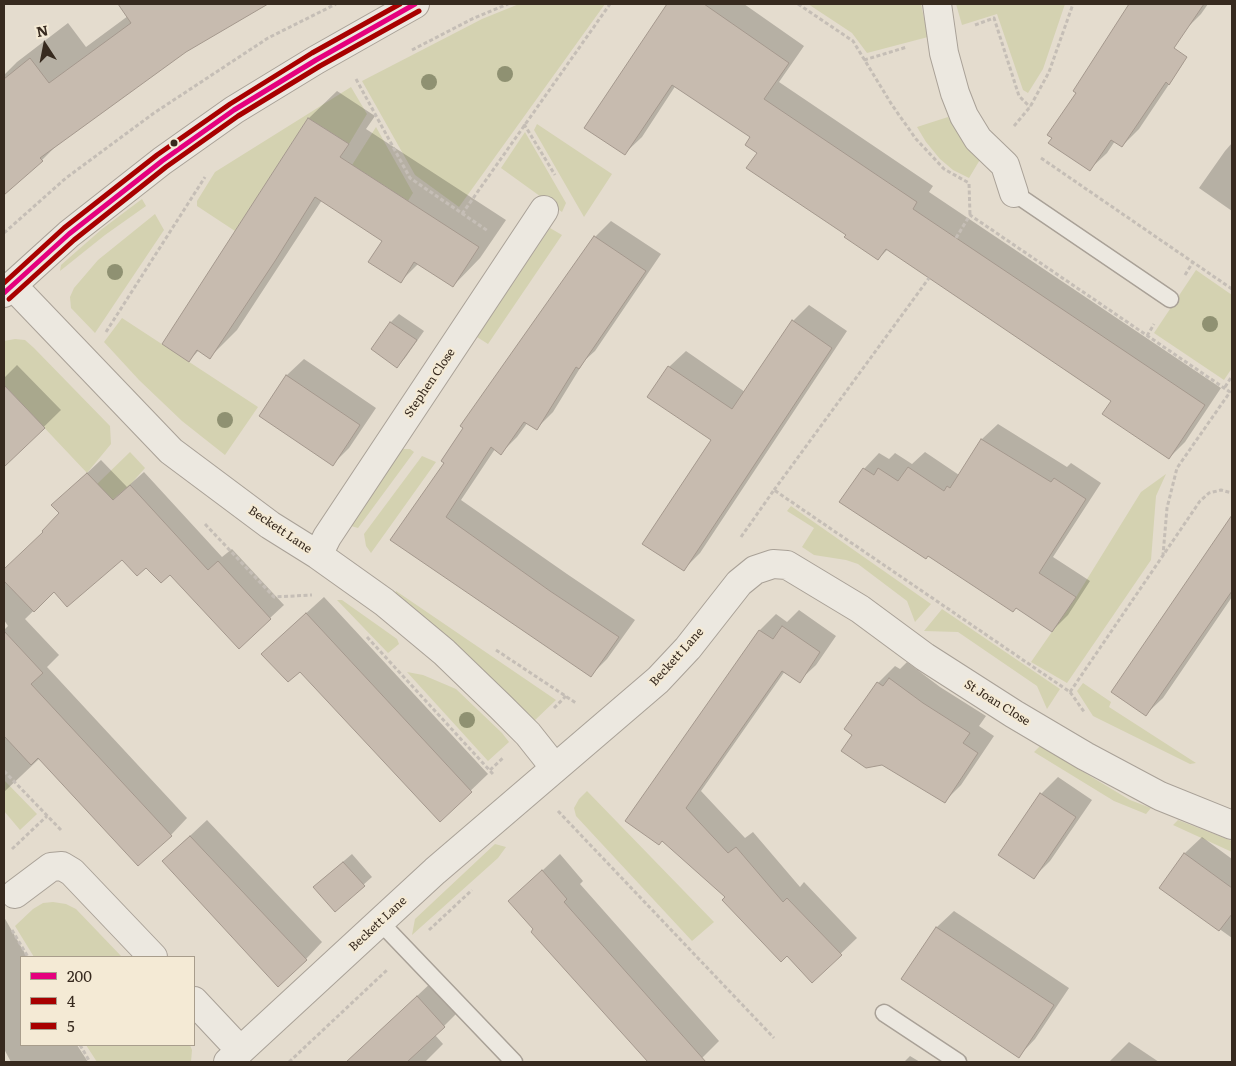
<!DOCTYPE html>
<style>
body{margin:0}
#map{position:relative;width:1236px;height:1066px;overflow:hidden;background:#e4dcce;font-family:Literata,serif}
canvas{display:block}
.frame{position:absolute;inset:0;border:5px solid #372a1f;pointer-events:none}
.legend{position:absolute;left:20px;top:956px;width:175px;height:90px;box-sizing:border-box;background:#f4ead5;border:1px solid #a89d8c;margin:0;padding:6px 9px;list-style:none;font-size:15px;color:#372a1f}
.legend li{display:flex;align-items:center;gap:10px;height:25px}
.legend b{width:25px;border:1px solid #a89d8c}
.north{position:absolute;left:20px;top:20px;width:50px;height:50px;-webkit-text-stroke:4px #f4ead5;paint-order:stroke;rotate:349deg;font-size:14px;font-weight:700;line-height:20px;text-align:center;color:#372a1f}
.north::after{content:'';display:block;margin:auto;width:18px;height:22px;background:#372a1f;clip-path:polygon(50% 0,100% 100%,50% 72%,0 100%)}
</style>
<div id="map">
<canvas width="1236" height="1066"></canvas>
<div class="frame"></div>
<ul class="legend">
<li><b style="height:6px;background:#e5007d"></b>200</li>
<li><b style="height:6px;background:#a80000"></b>4</li>
<li><b style="height:6px;background:#a80000"></b>5</li>
</ul>
<div class="north">N</div>
</div>
<script>
const ctx = document.querySelector('canvas').getContext('2d');
ctx.lineJoin = 'round';
function fill(path, color) { ctx.fillStyle = color; ctx.fill(path, 'evenodd'); }
const poly = rows => new Path2D(rows.map(r => 'M' + r).join(''));
function strokePath(path, color, width, dash) { ctx.strokeStyle = color; ctx.lineWidth = width; ctx.lineCap = dash ? 'butt' : 'round'; ctx.setLineDash(dash || []); ctx.stroke(path); }
function drawText(font, color, halo, rows, align = 'center') {
  ctx.font = font + ' Literata,serif'; ctx.lineWidth = 4.5; ctx.setLineDash([]); ctx.textBaseline = 'middle'; ctx.strokeStyle = halo; ctx.fillStyle = color; for (const [text, x, y, turn = 0] of rows) {
    ctx.save(); ctx.translate(x, y); ctx.rotate((+turn || 0) * Math.PI / 180); ctx.textAlign = isNaN(turn) ? turn : align; if (halo) ctx.strokeText(text, 0, 0); ctx.fillText(text, 0, 0); ctx.restore();
  }
}
fill(poly([
 [519,4,605,4,459,207,415,175,362,81,482,19],
 [808,4,921,4,928,37,867,53,852,33],
 [956,4,1065,4,1043,69,1028,93,1023,90,997,14,962,25],
 [351,87,367,114,349,144,308,118,235,231,197,206,197,201,215,172],
 [948,117,957,132,981,158,969,178,953,170,940,159,926,142,917,127],
 [537,124,612,174,584,217,534,130],
 [376,127,413,193,408,201,352,165],
 [525,132,566,203,562,212,501,168],
 [142,199,146,206,105,235,60,271,61,265,102,229],
 [155,214,164,230,95,333,71,308,70,297,74,288,98,260],
 [550,228,562,235,488,344,477,337],
 [1196,270,1232,295,1232,368,1224,380,1154,333],
 [122,318,258,407,225,455,182,421,139,380,104,342],
 [15,339,25,340,34,348,110,426,111,444,87,473,4,385,4,341],
 [401,449,410,449,414,452,358,528,351,526],
 [130,452,145,468,130,485,112,500,97,484],
 [422,456,436,462,371,553,366,546,364,534],
 [1166,474,1156,496,1151,560,1067,683,1031,662,1076,597,1141,492],
 [791,506,931,604,915,622,907,601,858,564,846,560,814,555,802,547,814,528,787,511],
 [396,591,556,700,533,722,395,595],
 [337,600,342,600,397,639,399,644,388,653],
 [942,609,1060,689,1047,709,1037,686,958,632,924,631],
 [407,672,423,675,456,689,502,733,509,742,488,761],
 [1083,683,1111,702,1109,707,1196,763,1190,764,1093,716,1077,691],
 [1040,746,1130,800,1151,808,1146,814,1114,801,1034,752],
 [4,780,37,814,20,830,4,811],
 [587,791,714,922,692,941,576,816,574,808,579,799],
 [1178,820,1232,841,1232,852,1173,825],
 [495,844,506,847,498,858,412,935,415,919],
 [53,902,66,904,76,909,122,957,34,957,15,926,33,909,43,903],
 [86,1045,190,1045,192,1050,191,1062,97,1062]
]), '#d4d2b1');
fill(poly([
 [120,4,266,4,185,51,61,141,42,160,4,194,4,75,17,62,68,23,86,47,128,16],
 [668,4,744,4,804,46,779,82,933,186,929,192,1221,388,1185,442,1169,458,1112,401,888,249,878,259,847,234,758,153,752,137,676,85,642,137,625,153,586,128],
 [1138,4,1208,4,1201,14,1184,31,1135,8],
 [1184,62,1139,129,1122,146,1115,141,1107,153,1090,169,1053,138],
 [337,91,375,116,366,129,506,220,480,258,453,286,419,263,401,281,384,241,322,200,237,330,210,357,199,350,189,361,164,344,309,118],
 [1232,143,1232,211,1199,188,1225,151],
 [611,221,661,254,595,351,585,360,553,412,537,428,528,422,517,437,501,453,495,449,461,500,567,574,635,620,607,659,591,675,392,539,445,462,595,237],
 [809,305,847,331,700,553,684,569,713,440,669,367,686,351,745,392,793,321],
 [399,314,424,331,405,358,397,366,373,349,391,322],
 [304,359,376,408,349,448,333,464,260,415,287,375],
 [17,365,61,410,10,460,7,457,4,460,4,378],
 [998,424,1067,467,1071,463,1101,483,1053,557,1090,581,1068,615,1052,631,864,469,879,453,889,459,895,453,912,464,925,452,959,475,982,439],
 [101,460,127,487,144,472,222,557,232,549,284,605,270,618,170,573,122,558,54,591,25,619,59,655,47,667,187,818,171,835,40,758,4,792,4,630,8,626,4,620,4,570,45,532,60,513,53,505],
 [1232,518,1232,597,1163,698,1146,714,1112,692],
 [324,597,488,774,440,820,280,637],
 [799,610,836,636,816,665,799,681,785,671,701,791,745,838,753,832,800,887,804,882,857,938,812,981,727,897,663,840,627,821,760,630,776,614,787,622],
 [907,662,940,687,986,716,979,726,994,736,961,785,944,802,845,729,878,683,895,666,900,669],
 [1058,777,1092,800,1050,861,1033,878,1000,854,1041,794],
 [207,820,322,942,306,959,163,861],
 [1202,837,1232,859,1232,938,1161,887,1185,853],
 [352,854,372,877,335,910,323,879],
 [560,854,583,881,580,884,719,1041,698,1062,649,1062,533,932,535,929,510,901],
 [954,911,1069,988,1035,1039,1019,1056,903,978,937,927],
 [4,917,27,957,21,957,21,1045,77,1045,88,1062,11,1062,4,1049],
 [434,980,461,1009,435,1035,443,1044,425,1062,347,1062],
 [1129,1042,1159,1062,1109,1062],
 [910,1056,920,1062,904,1062]
]), '#0003');
const building = poly([
 [118,4,268,4,186,52,40,158,43,161,4,195,4,79,30,58,49,83,131,23,118,4],
 [667,4,704,4,789,63,764,99,917,202,913,209,1205,405,1169,459,1102,414,1111,401,886,249,878,260,844,237,846,235,746,168,757,153,745,145,750,137,672,85,625,155,584,128,667,4],
 [1129,4,1204,4,1174,48,1187,57,1169,85,1166,82,1122,147,1111,140,1090,171,1048,143,1052,138,1047,135,1076,93,1073,91,1129,4],
 [308,118,349,144,340,157,479,247,453,287,414,262,401,283,368,262,382,241,315,197,275,261,210,359,197,350,189,362,162,344,308,118],
 [594,236,646,271,579,369,576,367,537,430,524,422,501,455,491,447,446,517,550,591,619,637,591,677,390,540,444,463,441,461,463,428,460,426,594,236],
 [792,320,832,348,684,571,642,544,711,440,647,397,668,366,732,409,792,320],
 [390,322,417,340,397,368,371,349,390,322],
 [286,375,360,425,333,466,259,416,286,375],
 [4,385,45,428,4,467,4,385],
 [981,439,1051,482,1054,478,1086,499,1039,573,1076,597,1052,632,1016,608,1013,612,928,556,926,559,839,502,863,468,874,475,878,468,898,481,908,467,944,491,947,486,950,488,981,439],
 [87,473,113,500,130,485,208,570,218,561,271,619,239,649,170,575,161,583,146,568,137,576,122,560,67,607,54,592,34,612,4,581,4,569,43,532,42,531,59,513,51,505,87,473],
 [1232,515,1232,591,1146,716,1111,692,1232,515],
 [306,613,472,792,440,822,300,672,288,682,261,654,306,613],
 [782,626,820,652,800,683,782,671,686,808,728,853,736,847,783,902,787,898,842,955,812,983,787,956,781,962,722,900,725,897,662,841,659,845,625,821,759,630,773,639,782,626],
 [4,631,43,673,31,684,172,836,138,866,38,758,31,765,4,736,4,631],
 [889,678,923,703,970,733,963,743,978,753,945,803,882,765,866,768,841,751,852,735,844,729,877,682,883,686,889,678],
 [1040,793,1076,817,1034,879,998,855,1040,793],
 [190,836,307,960,278,987,162,861,190,836],
 [1184,853,1232,888,1232,914,1219,931,1159,888,1184,853],
 [343,862,365,886,335,912,313,887,343,862],
 [542,870,567,899,564,902,706,1062,648,1062,531,932,533,929,508,901,542,870],
 [936,927,1054,1005,1019,1058,901,979,936,927],
 [417,996,445,1027,407,1062,346,1062,417,996]
]);
fill(building, '#c7bbaf');
strokePath(building, '#a4988d', 1);
const service = poly([
 [1014,193,1170,299],
 [380,922,514,1062],
 [884,1013,958,1062]
]);
const minor = poly([
 [937,4,944,53,955,93,964,116,978,139,1005,165,1014,193],
 [12,285,171,451,270,525,318,555,384,602,444,652,501,707,528,734,555,768],
 [4,293,69,234,162,161,234,110,316,60,415,4],
 [318,555,327,537,544,210],
 [15,894,51,867,62,866,72,872,153,957],
 [194,1001,240,1050],
 [228,1062,435,871,658,680,688,648,739,583,755,570,773,564,787,565,860,609,925,657,1014,714,1085,756,1160,796,1232,825]
]);
strokePath(service, '#a9a197', 19);
strokePath(minor, '#a9a197', 30);
strokePath(poly([
 [798,4,853,41,892,105,916,139,944,169,969,183,970,215],
 [975,25,994,18,1019,96,1030,107],
 [412,50,472,19,508,4],
 [864,60,907,47],
 [356,79,410,178,488,231],
 [524,124,555,175],
 [1014,126,1030,107,1049,72,1073,4],
 [1041,158,1232,289],
 [462,214,610,4],
 [4,233,66,178,154,113,268,38,336,4],
 [956,238,970,215,1230,392,1177,468,1167,508,1163,555],
 [1185,275,1193,262],
 [106,332,205,177],
 [1147,336,1154,324],
 [1225,387,1232,376],
 [774,490,929,278],
 [205,524,274,597,312,595],
 [741,537,774,490,1070,692,1085,713],
 [367,637,493,774],
 [496,650,576,703],
 [1070,692,1200,501,1209,493,1221,490,1232,493],
 [554,708,566,696],
 [490,770,503,758],
 [4,771,61,830],
 [558,811,774,1038],
 [12,849,47,816],
 [12,930,28,957],
 [429,930,472,890],
 [80,1045,90,1062],
 [289,1062,387,970]
]), '#c5beb6', 3, [4, 2.5]);
strokePath(service, '#ece8e0', 16);
strokePath(minor, '#ece8e0', 28);
strokePath(poly([
 [4,293,69,234,162,161,234,110,316,60,415,4]
]), '#e5007d', 5);
strokePath(poly([
 [9,299,74,240,166,167,238,116,320,66,419,11]
]), '#a80000', 5);
strokePath(poly([
 [4,283,64,228,157,155,230,104,312,53,400,4]
]), '#a80000', 5);
ctx.fillStyle = '#8f9172';
for (const [x, y] of [
 [505,74],
 [429,82],
 [115,272],
 [1210,324],
 [225,420],
 [467,720]
]) { ctx.beginPath(); ctx.arc(x, y, 8, 0, 2 * Math.PI); ctx.fill(); }
for (const [x, y, r, color] of [
 [174,143,4.5,"#372a1f"]
]) { const dot = new Path2D(); dot.arc(x, y, r, 0, 2 * Math.PI); ctx.fillStyle = color; ctx.fill(dot); strokePath(dot, '#f4ead5', 2); }
drawText('12px', '#372a1f', '#f4ead5', [
 ["Stephen Close",430,383,-56],
 ["Beckett Lane",280,530,34],
 ["Beckett Lane",677,657,-48],
 ["St Joan Close",997,703,32],
 ["Beckett Lane",378,924,-43]
]);
</script>
